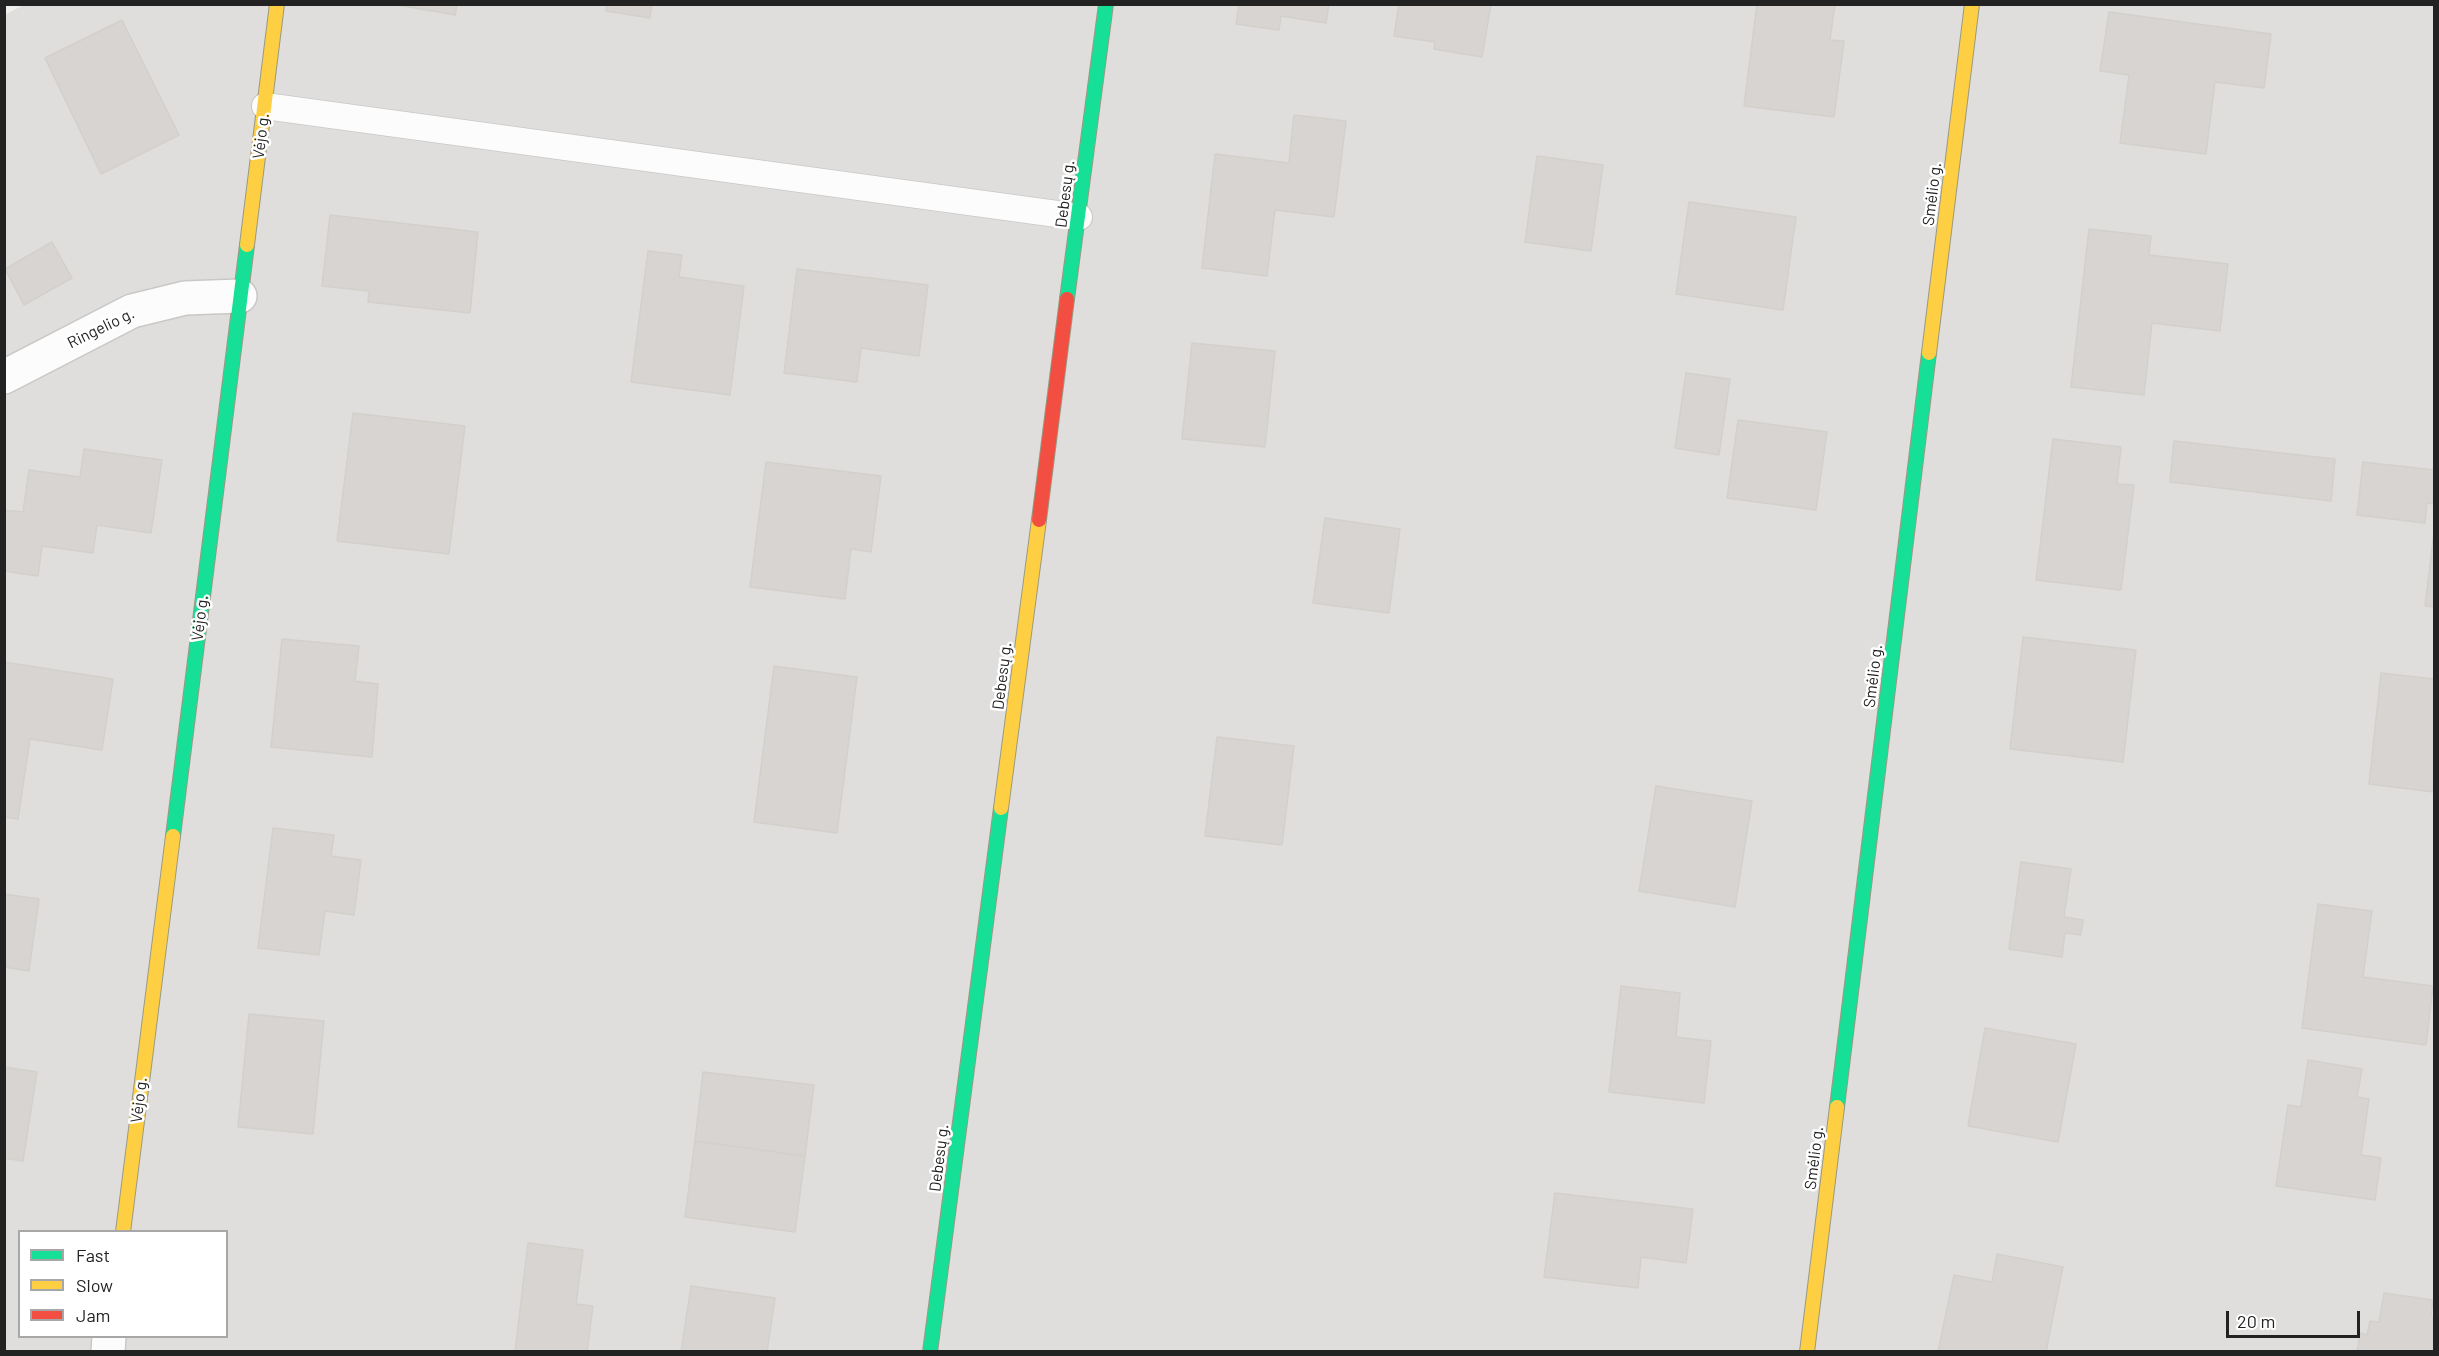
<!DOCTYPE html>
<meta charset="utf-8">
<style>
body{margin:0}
#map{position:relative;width:2439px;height:1356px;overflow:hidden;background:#f0eeeb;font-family:Barlow,sans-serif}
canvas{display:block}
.frame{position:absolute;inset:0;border:6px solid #222;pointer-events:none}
.legend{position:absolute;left:18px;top:1230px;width:210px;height:108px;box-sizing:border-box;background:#fff;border:2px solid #a7a7a7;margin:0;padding:8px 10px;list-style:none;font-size:18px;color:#222}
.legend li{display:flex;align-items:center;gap:12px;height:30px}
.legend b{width:30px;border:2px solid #a7a7a7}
.scale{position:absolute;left:2226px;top:1311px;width:134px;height:27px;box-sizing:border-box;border:3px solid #222;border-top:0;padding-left:8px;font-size:18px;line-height:21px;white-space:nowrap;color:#222;-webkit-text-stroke:4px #fff;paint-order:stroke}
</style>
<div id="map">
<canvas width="2439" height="1356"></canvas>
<div class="frame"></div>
<ul class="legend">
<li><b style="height:8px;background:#16e098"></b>Fast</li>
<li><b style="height:8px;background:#ffcf43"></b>Slow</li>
<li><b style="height:8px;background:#f24e42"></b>Jam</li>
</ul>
<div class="scale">20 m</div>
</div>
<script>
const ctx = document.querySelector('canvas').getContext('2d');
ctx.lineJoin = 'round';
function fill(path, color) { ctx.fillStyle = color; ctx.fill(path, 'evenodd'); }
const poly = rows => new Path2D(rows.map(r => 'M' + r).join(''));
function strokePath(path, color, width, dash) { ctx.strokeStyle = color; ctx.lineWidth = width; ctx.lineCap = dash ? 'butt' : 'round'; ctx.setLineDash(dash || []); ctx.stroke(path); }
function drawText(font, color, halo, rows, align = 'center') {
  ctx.font = font + ' Barlow,sans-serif'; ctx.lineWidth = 5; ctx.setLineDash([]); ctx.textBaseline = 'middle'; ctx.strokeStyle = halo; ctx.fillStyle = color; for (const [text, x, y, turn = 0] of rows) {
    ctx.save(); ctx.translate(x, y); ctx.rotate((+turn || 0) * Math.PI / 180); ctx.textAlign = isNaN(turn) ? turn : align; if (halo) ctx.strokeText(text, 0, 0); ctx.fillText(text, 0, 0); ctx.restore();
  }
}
fill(poly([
 [25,4,2434,5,2434,1351,5,1352,5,15],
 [20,1232,226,1232,226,1336,20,1336]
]), '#dfdedc');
const building = poly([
 [392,4,457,4,455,15,392,4],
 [607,4,652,4,650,18,606,11,607,4],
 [1239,4,1329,4,1326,23,1281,16,1279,30,1236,24,1239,4],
 [1399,4,1491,4,1482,57,1434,49,1435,42,1394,36,1399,4],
 [1757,4,1835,4,1830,40,1844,41,1834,117,1744,106,1757,4],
 [2109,12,2271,34,2264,88,2215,82,2206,154,2120,143,2129,75,2100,71,2109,12],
 [122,20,179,135,101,174,45,58,122,20],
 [1294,115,1346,121,1334,217,1275,210,1267,276,1202,268,1215,154,1289,163,1294,115],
 [1537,156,1603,165,1591,251,1525,242,1537,156],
 [1689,202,1796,217,1783,310,1676,294,1689,202],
 [330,215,478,232,470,313,368,302,369,291,322,286,330,215],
 [2089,229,2151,236,2149,255,2228,264,2220,331,2152,323,2144,395,2071,387,2089,229],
 [52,242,72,278,24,305,5,269,52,242],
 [648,251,682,255,679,277,744,286,730,395,631,382,648,251],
 [797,269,928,285,919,356,861,348,857,382,784,373,797,269],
 [1192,343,1275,351,1265,447,1182,439,1192,343],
 [1686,373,1730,379,1719,455,1675,448,1686,373],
 [353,413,465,426,449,554,337,541,353,413],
 [1738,420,1827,432,1816,510,1727,498,1738,420],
 [2053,439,2121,447,2117,484,2134,485,2121,590,2036,580,2053,439],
 [2174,441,2335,459,2331,501,2170,482,2174,441],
 [84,449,162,460,151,533,97,525,93,553,42,546,38,576,4,571,4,510,23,512,29,470,80,477,84,449],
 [766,462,881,476,871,552,851,549,845,599,750,587,766,462],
 [2363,462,2434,470,2434,504,2427,503,2425,523,2357,515,2363,462],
 [1325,518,1400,529,1389,613,1313,603,1325,518],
 [2434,532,2434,607,2425,606,2434,532],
 [2023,637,2136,650,2123,762,2010,749,2023,637],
 [282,639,359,646,355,681,378,684,372,757,271,747,282,639],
 [4,662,113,679,102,750,30,739,18,819,4,817,4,662],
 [774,666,857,677,837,833,754,822,774,666],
 [2381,673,2434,679,2434,792,2369,784,2381,673],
 [1217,737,1294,746,1282,845,1205,836,1217,737],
 [1656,786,1752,801,1735,907,1639,891,1656,786],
 [273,828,334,835,331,856,361,860,354,915,325,911,319,955,258,948,273,828],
 [2021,862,2071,869,2064,917,2083,920,2081,935,2065,933,2062,957,2009,949,2021,862],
 [4,894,39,899,29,971,4,967,4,894],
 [2318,904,2372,911,2363,977,2433,986,2426,1045,2302,1028,2318,904],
 [1621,986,1680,993,1676,1037,1711,1041,1704,1103,1609,1092,1621,986],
 [249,1014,324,1021,313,1134,238,1127,249,1014],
 [1985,1028,2076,1044,2058,1142,1968,1126,1985,1028],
 [2308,1060,2362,1069,2357,1097,2369,1099,2361,1155,2381,1158,2375,1200,2276,1186,2288,1105,2301,1107,2308,1060],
 [4,1067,37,1072,23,1161,4,1158,4,1067],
 [703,1072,814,1085,805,1156,695,1141,703,1072],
 [695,1141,805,1156,795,1232,685,1217,695,1141],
 [1555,1193,1693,1209,1686,1263,1641,1257,1638,1288,1544,1277,1555,1193],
 [528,1243,583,1250,576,1304,593,1306,587,1352,515,1352,528,1243],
 [1997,1254,2063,1267,2046,1352,1938,1352,1954,1275,1992,1282,1997,1254],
 [691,1286,775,1298,767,1352,681,1352,691,1286],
 [2384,1293,2433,1300,2431,1316,2434,1317,2434,1352,2357,1352,2360,1333,2367,1335,2370,1321,2379,1322,2384,1293]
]);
fill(building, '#d7d4d2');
strokePath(building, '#d3d0cc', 1.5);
const lane = poly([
 [265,106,1079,217]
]);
const street = poly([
 [4,377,132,311,185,298,240,296],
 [108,1352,109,1336]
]);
const fast = poly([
 [1067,299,1106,4],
 [173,836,247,245],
 [1837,1107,1929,353],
 [930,1352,1001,808]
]);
const slow = poly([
 [247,245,277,4],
 [1929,353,1972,4],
 [1001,808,1039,520],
 [123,1232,173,836],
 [1807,1352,1837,1107]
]);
const jam = poly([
 [1039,520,1067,299]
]);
strokePath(lane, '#c9c8c7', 28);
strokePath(street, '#c9c8c7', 36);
strokePath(fast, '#999a82', 16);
strokePath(slow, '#999a82', 16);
strokePath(jam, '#999a82', 16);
strokePath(lane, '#fdfcfc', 26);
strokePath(street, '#fdfcfc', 33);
strokePath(fast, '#16e098', 14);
strokePath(slow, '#ffcf43', 14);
strokePath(jam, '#f24e42', 14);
drawText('16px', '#222', '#fff', [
 ["Vėjo g.",261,136,-83],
 ["Debesų g.",1065,194,-83],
 ["Smėlio g.",1932,194,-83],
 ["Ringelio g.",101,328,-26],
 ["Vėjo g.",200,618,-83],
 ["Debesų g.",1002,676,-83],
 ["Smėlio g.",1873,676,-83],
 ["Vėjo g.",139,1100,-83],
 ["Debesų g.",939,1158,-83],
 ["Smėlio g.",1814,1158,-83]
]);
</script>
